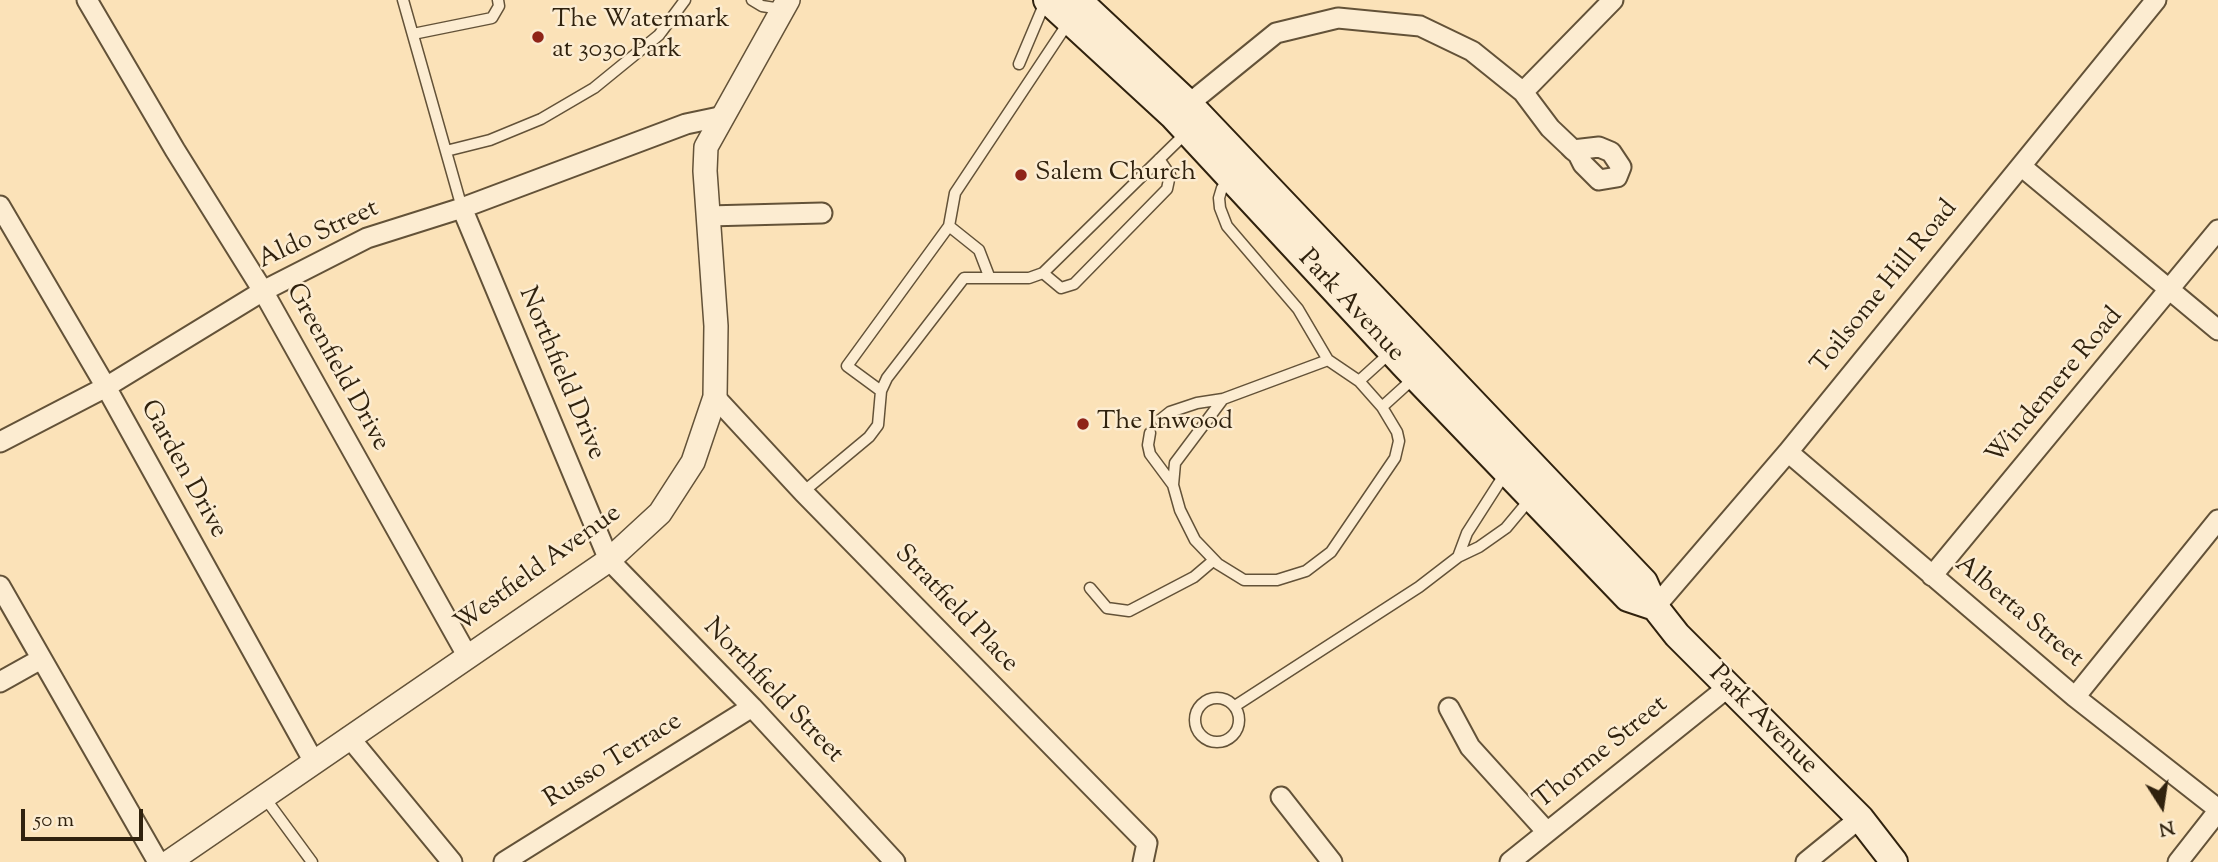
<!DOCTYPE html>
<style>
body{margin:0}
#map{position:relative;width:2218px;height:862px;overflow:hidden;background:#fbe2b8;font-family:"Sorts Mill Goudy",serif}
canvas{display:block}
.north{position:absolute;left:2127px;top:771px;width:70px;height:70px;-webkit-text-stroke:5px #fcecd1;paint-order:stroke;rotate:168deg;font-size:19px;font-weight:700;line-height:28px;text-align:center;color:#30220e}
.north::after{content:'';display:block;margin:auto;width:24px;height:32px;background:#30220e;clip-path:polygon(50% 0,100% 100%,50% 72%,0 100%)}
.scale{position:absolute;left:21px;top:809px;width:122px;height:32px;box-sizing:border-box;border:4px solid #30220e;border-top:0;padding-left:9px;font-size:21px;line-height:24px;white-space:nowrap;color:#30220e;-webkit-text-stroke:5px #fcecd1;paint-order:stroke}
</style>
<div id="map">
<canvas width="2218" height="862"></canvas>
<div class="north">N</div>
<div class="scale">50 m</div>
</div>
<script>
const ctx = document.querySelector('canvas').getContext('2d');
ctx.lineJoin = 'round';
const poly = rows => new Path2D(rows.map(r => 'M' + r).join(''));
function strokePath(path, color, width, dash) { ctx.strokeStyle = color; ctx.lineWidth = width; ctx.lineCap = dash ? 'butt' : 'round'; ctx.setLineDash(dash || []); ctx.stroke(path); }
function drawText(font, color, halo, rows, align = 'center') {
  ctx.font = font + ' "Sorts Mill Goudy",serif'; ctx.lineWidth = 5; ctx.setLineDash([]); ctx.textBaseline = 'middle'; ctx.strokeStyle = halo; ctx.fillStyle = color; for (const [text, x, y, turn = 0] of rows) {
    ctx.save(); ctx.translate(x, y); ctx.rotate((+turn || 0) * Math.PI / 180); ctx.textAlign = isNaN(turn) ? turn : align; if (halo) ctx.strokeText(text, 0, 0); ctx.fillText(text, 0, 0); ctx.restore();
  }
}
const service = poly([
 [403,0,462,208],
 [752,0,762,6,781,9],
 [413,34,492,18,499,6,498,0],
 [1019,64,1046,0],
 [446,151,490,140,541,119,594,88,659,35,685,0],
 [1230,179,1222,188,1219,198,1220,208,1227,226,1298,309,1328,360,1359,381],
 [949,226,955,193,1068,23],
 [1043,273,1061,288,1074,284,1167,189,1170,175,1159,159],
 [1391,352,1359,381,1382,407,1414,378],
 [1328,360,1223,399,1175,463,1173,485,1180,510,1195,540,1218,564,1244,580,1277,580,1306,571,1331,552,1395,458,1399,441,1397,432,1382,407],
 [881,391,847,366,949,226,979,250,989,276],
 [1160,420,1170,412,1197,403,1223,399],
 [1150,433,1148,445,1150,454,1173,485],
 [803,492,869,437,878,425,881,391,887,378,964,278,1029,278,1043,273,1187,132],
 [1458,557,1467,533,1506,472],
 [1090,588,1107,608,1129,611,1194,577,1214,560],
 '1195 720a22 22 0 1 1 44 0a22 22 0 1 1-44 0Z',
 [1235,706,1419,587,1458,557,1479,547,1506,528,1531,498],
 [265,798,312,862]
]);
const minor = poly([
 [87,0,175,150,263,291,468,657],
 [1523,92,1613,0],
 [1180,111,1276,33,1338,18,1420,26,1472,51,1523,92,1550,128,1569,146,1573,150,1578,154,1583,164,1599,180,1617,177,1621,167,1611,152,1599,147,1573,150],
 [2021,166,2218,330],
 [0,206,106,387,314,762],
 [462,208,609,560,752,707,895,862],
 [708,216,822,213],
 [715,397,803,492,1147,843,1143,862],
 [0,442,106,387,263,291,367,238,462,208,686,124,724,116],
 [1788,452,2075,697,2218,809],
 [1932,576,2218,230],
 [0,586,158,862],
 [1655,607,1788,452,2156,0],
 [0,682,41,659],
 [2075,697,2218,520],
 [1449,708,1470,747,1547,832],
 [349,737,452,862],
 [1281,797,1332,862],
 [504,862,752,707],
 [1510,862,1727,688],
 [1806,862,1860,818],
 [2178,862,2218,811]
]);
const tertiary = poly([
 [169,862,609,560,660,513,693,462,715,397,716,326,705,171,706,147,788,0]
]);
const secondary = poly([
 [1047,0,1173,116,1405,366,1628,598,1655,607],
 [1078,0,1189,104,1644,582,1655,607,1677,635,1860,818,1894,862]
]);
strokePath(service, '#635238', 13);
strokePath(minor, '#635238', 23);
strokePath(tertiary, '#635238', 26);
strokePath(secondary, '#30220e', 30);
strokePath(service, '#fcecd1', 10);
strokePath(minor, '#fcecd1', 19);
strokePath(tertiary, '#fcecd1', 23);
strokePath(secondary, '#fcecd1', 26);
for (const [x, y, r, color] of [
 [538,37,7,"#8f2418"],
 [1021,175,7,"#8f2418"],
 [1083,424,7,"#8f2418"]
]) { const dot = new Path2D(); dot.arc(x, y, r, 0, 2 * Math.PI); ctx.fillStyle = color; ctx.fill(dot); strokePath(dot, '#fcecd1', 2.5); }
drawText('26px', '#30220e', '#fcecd1', [
 ["The Watermark",552,22],
 ["at 3030 Park",552,52],
 ["Salem Church",1035,175],
 ["The Inwood",1097,424]
], 'left');
drawText('26px', '#30220e', '#fcecd1', [
 ["Aldo Street",319,236,-25],
 ["Toilsome Hill Road",1886,288,-51],
 ["Park Avenue",1350,307,47],
 ["Greenfield Drive",336,368,61],
 ["Northfield Drive",560,374,67],
 ["Windemere Road",2056,387,-50],
 ["Garden Drive",182,470,61],
 ["Westfield Avenue",539,570,-36],
 ["Stratfield Place",955,610,46],
 ["Alberta Street",2018,613,40],
 ["Northfield Street",772,692,46],
 ["Park Avenue",1762,721,45],
 ["Thorme Street",1602,754,-39],
 ["Russo Terrace",614,762,-32]
]);
</script>
